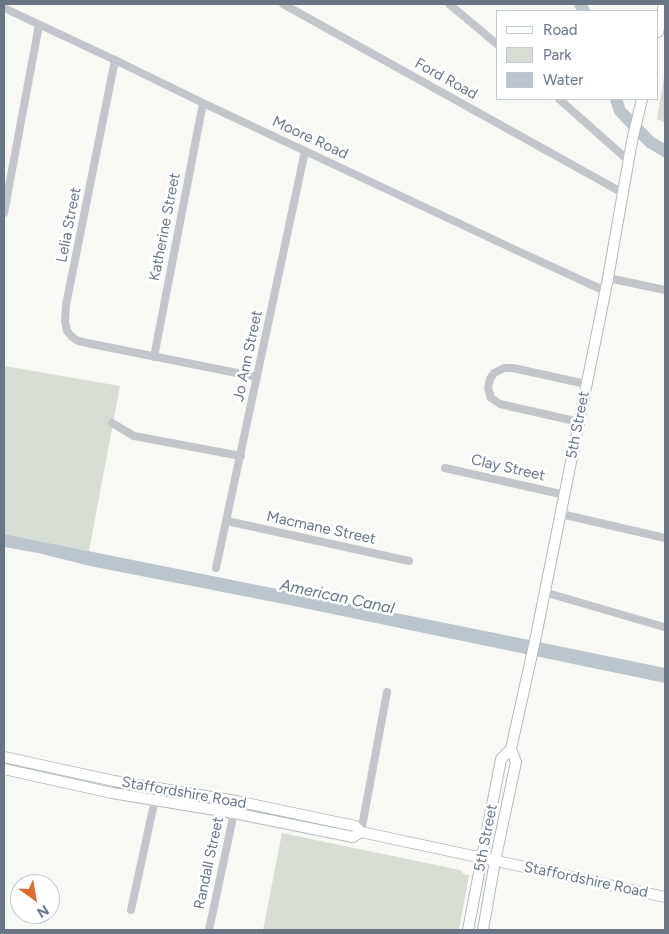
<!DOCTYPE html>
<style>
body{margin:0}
#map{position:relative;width:669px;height:934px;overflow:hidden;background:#f8f8f5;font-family:Figtree,sans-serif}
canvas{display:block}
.frame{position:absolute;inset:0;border:5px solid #687585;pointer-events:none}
.legend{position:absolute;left:496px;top:10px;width:162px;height:90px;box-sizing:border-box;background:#fff;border:1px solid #c3c8ce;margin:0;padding:6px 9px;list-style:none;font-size:15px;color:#687585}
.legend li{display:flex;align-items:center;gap:10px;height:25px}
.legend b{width:25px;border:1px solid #c3c8ce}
.north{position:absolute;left:10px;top:874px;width:50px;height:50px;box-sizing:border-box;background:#fff;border:1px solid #c3c8ce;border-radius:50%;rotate:148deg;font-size:14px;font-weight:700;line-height:20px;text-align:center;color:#687585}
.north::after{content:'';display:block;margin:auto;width:18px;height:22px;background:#de6c2f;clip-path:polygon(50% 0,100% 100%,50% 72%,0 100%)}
</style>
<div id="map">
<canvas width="669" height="934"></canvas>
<div class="frame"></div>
<ul class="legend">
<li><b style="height:6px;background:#fff"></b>Road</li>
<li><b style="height:14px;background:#d7ddd5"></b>Park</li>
<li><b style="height:14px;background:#bcc5cb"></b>Water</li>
</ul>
<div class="north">N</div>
</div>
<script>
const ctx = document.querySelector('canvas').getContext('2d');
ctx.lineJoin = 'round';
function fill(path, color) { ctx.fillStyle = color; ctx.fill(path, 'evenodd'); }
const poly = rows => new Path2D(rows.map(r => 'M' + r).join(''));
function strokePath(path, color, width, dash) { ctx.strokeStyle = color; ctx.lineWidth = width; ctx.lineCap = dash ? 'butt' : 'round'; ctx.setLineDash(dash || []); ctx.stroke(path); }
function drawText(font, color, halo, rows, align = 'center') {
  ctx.font = font + ' Figtree,sans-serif'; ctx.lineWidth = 5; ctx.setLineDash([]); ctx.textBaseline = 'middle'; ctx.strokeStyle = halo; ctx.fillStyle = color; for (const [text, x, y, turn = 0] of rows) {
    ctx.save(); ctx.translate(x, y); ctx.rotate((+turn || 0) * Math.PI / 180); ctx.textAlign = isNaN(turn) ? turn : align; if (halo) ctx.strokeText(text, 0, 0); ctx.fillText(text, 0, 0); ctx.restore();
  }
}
fill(poly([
 [665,70,665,123,657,119],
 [4,366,120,386,89,551,4,534],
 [282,833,460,870,465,875,469,875,459,930,263,930]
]), '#d7ddd5');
fill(poly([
 [4,534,495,633,665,668,665,683,289,605,90,566,38,553,4,547]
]), '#bcc5cb');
strokePath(poly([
 [580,4,584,11],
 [616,99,620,111,650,142,665,151]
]), '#bcc5cb', 12);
const major = poly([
 [658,32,664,4],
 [4,757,114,781,236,801,355,826,361,832,665,897],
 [4,769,112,793,234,813,353,837,361,832],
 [468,930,501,759,511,749,536,636,608,278,632,141,642,99],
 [483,930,495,861,516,762,511,749]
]);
strokePath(major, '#b5b9bd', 12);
strokePath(poly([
 [283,4,623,193],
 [449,4,498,45],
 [4,8,115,60,203,103,520,252,605,291],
 [115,60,66,305,65,321,67,331,72,337,78,341,87,343,257,377],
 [559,99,629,161],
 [4,213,39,25],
 [608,278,665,290],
 [154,357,203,103],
 [579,422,500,404,491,398,488,388,490,379,494,373,504,368,513,368,586,384],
 [112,423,134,436,241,456],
 [445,468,565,495],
 [561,514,665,538],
 [227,521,409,561],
 [216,568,305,151],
 [544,592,664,627],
 [361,832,387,692],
 [131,910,155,799],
 [209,930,235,808]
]), '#c2c5c9', 8);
strokePath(major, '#fff', 10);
drawText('15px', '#687585', '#fff', [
 ["Ford Road",446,79,29],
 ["Moore Road",310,138,25],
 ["Lelia Street",69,225,-79],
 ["Katherine Street",165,227,-79],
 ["Jo Ann Street",248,356,-78],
 ["5th Street",578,425,-79],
 ["Clay Street",508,468,13],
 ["Macmane Street",321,528,12],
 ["Staffordshire Road",184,793,10],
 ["5th Street",486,838,-79],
 ["Randall Street",209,863,-78],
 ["Staffordshire Road",586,880,12]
]);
drawText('italic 16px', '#637681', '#fff', [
 ["American Canal",337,597,12]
]);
</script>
